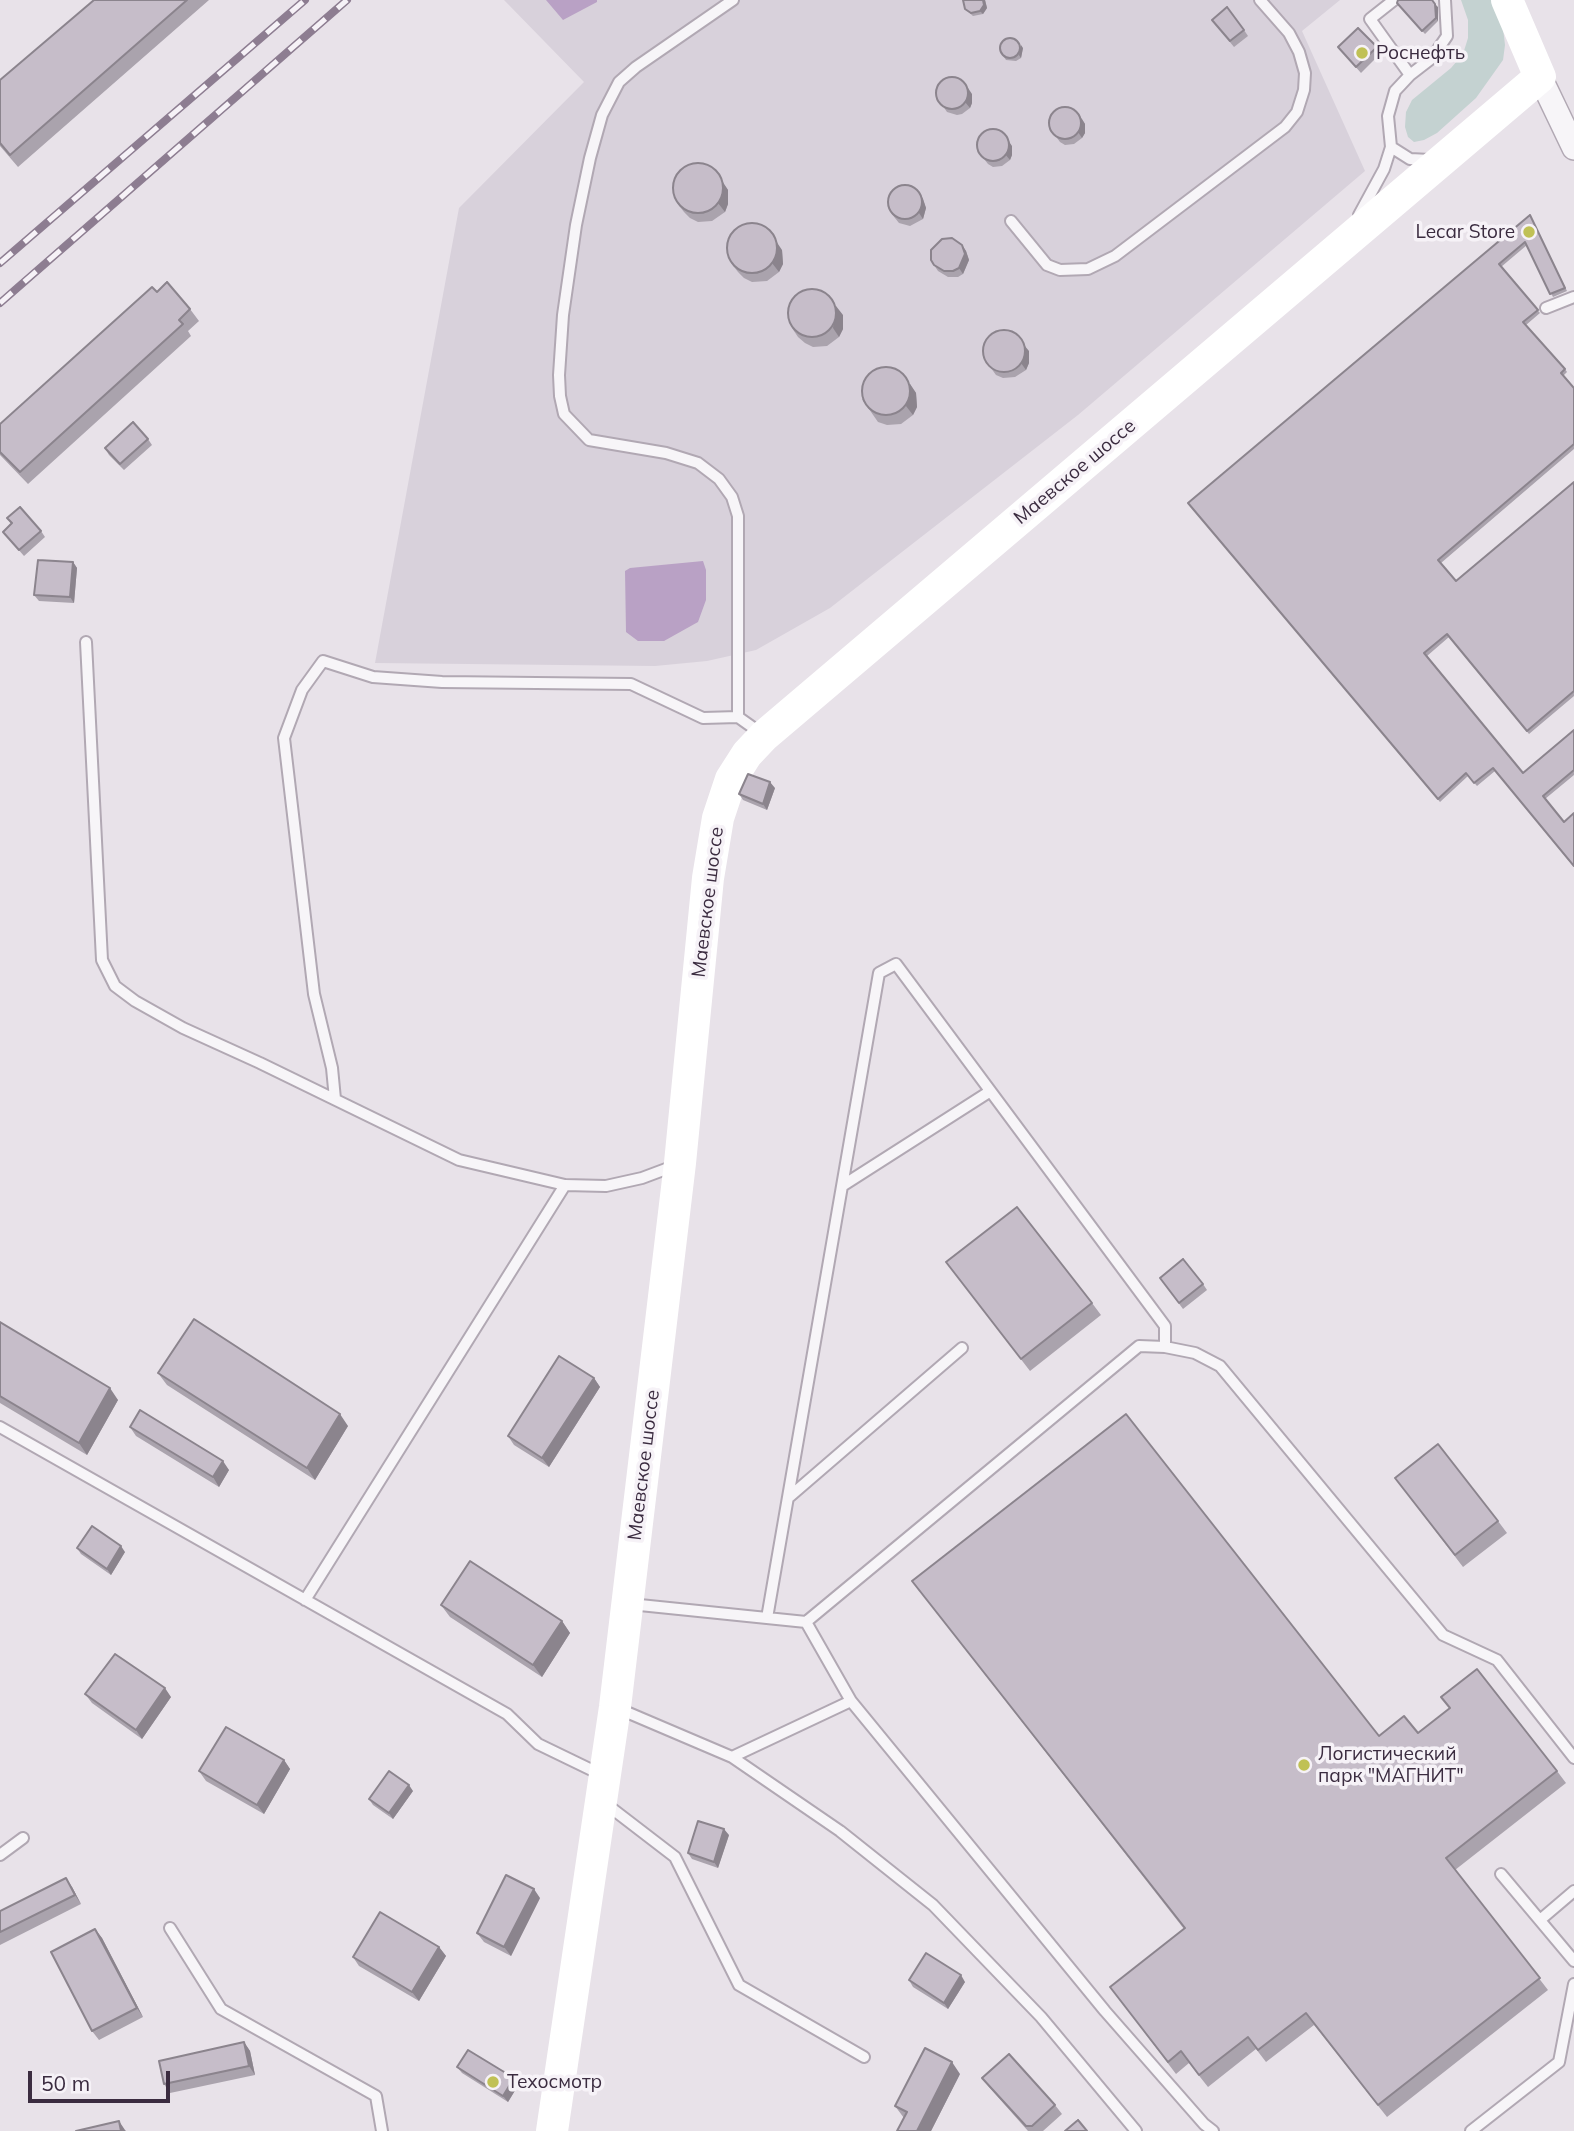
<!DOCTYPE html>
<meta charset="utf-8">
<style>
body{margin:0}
#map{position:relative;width:1574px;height:2131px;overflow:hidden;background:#e8e2e9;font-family:Mulish,sans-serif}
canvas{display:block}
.scale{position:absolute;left:28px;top:2071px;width:142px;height:32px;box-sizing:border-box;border:4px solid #3b2c40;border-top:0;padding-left:9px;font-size:21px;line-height:24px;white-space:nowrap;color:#3b2c40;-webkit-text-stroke:5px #f6f2f7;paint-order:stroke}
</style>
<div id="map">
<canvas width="1574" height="2131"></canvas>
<div class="scale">50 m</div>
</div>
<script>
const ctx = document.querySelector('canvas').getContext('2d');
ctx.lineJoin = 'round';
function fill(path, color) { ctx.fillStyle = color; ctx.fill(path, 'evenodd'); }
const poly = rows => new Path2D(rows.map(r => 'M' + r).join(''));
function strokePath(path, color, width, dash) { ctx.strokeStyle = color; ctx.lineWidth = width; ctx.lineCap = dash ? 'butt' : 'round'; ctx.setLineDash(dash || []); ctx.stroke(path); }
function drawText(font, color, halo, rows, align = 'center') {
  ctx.font = font + ' Mulish,sans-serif'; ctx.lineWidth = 7; ctx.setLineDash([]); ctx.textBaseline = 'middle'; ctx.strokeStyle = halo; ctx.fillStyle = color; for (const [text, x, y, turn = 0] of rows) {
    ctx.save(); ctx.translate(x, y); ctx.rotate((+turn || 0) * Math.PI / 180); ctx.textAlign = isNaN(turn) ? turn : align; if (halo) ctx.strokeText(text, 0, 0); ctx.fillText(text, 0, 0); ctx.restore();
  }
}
fill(poly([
 [504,0,1340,0,1302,31,1365,171,1078,415,830,608,756,650,707,661,655,666,375,663,459,208,584,82]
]), '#d8d1db');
fill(poly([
 [1461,0,1492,0,1503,28,1505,45,1503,60,1476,98,1437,133,1424,140,1414,142,1408,137,1405,127,1406,112,1412,100,1451,68,1463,54,1468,38,1468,20]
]), '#c4d2d1');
fill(poly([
 [546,0,597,0,597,2,563,20],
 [703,561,706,570,706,600,698,622,664,641,638,641,626,632,625,571,630,568]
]), '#b9a1c5');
const lane = poly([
 [733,0,636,67,619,82,602,115,590,158,576,225,563,315,559,375,560,396,564,414,589,440,666,453,698,463,719,479,732,497,738,516,738,717,762,734],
 [1410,75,1432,58,1447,36,1445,0],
 [1391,147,1410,159,1430,160],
 [1359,215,1384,169,1391,147,1388,116,1395,91,1410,75,1370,19,1394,0],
 [1011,221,1047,265,1060,270,1088,269,1115,256,1285,127,1297,112,1304,90,1305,73,1299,52,1289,33,1260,0],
 [1546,308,1574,297],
 [86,642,102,960,115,986,135,1001,183,1028,260,1063,459,1160,565,1185,606,1186,642,1178,674,1166],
 [335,1099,332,1068,314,994,284,738,302,690,323,661,373,677,442,682,631,684,703,718,738,717],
 [842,1186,989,1092],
 [0,1427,507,1714,538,1744,602,1775],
 [788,1498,962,1348],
 [305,1600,565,1185],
 [630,1604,806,1622],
 [767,1618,879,973,896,964,1165,1326,1165,1347],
 [851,1701,1105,2011,1204,2124,1213,2131],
 [617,1708,732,1757,851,1701,806,1622,1139,1346,1165,1347,1195,1353,1220,1366,1443,1635,1497,1660,1574,1758],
 [732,1757,840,1831,933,1905,1041,2017,1136,2131],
 [606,1804,675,1857,739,1985,864,2057],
 [0,1855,23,1838],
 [1501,1874,1574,1961],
 [1540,1920,1574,1891],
 [170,1928,221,2009,376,2096,382,2131],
 [1471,2131,1559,2062,1574,1984]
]);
const street = poly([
 [1540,77,1574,148]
]);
strokePath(lane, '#b1a8b3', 14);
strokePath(street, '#b1a8b3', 26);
strokePath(lane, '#f7f5f8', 10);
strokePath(street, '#f7f5f8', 23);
strokePath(poly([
 [552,2131,615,1707,680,1163,708,878,718,818,731,779,747,754,764,736,1540,77,1507,0]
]), '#fff', 32);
const rail = poly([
 [0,263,305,0],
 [0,303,347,0]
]);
strokePath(rail, '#8d7d91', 8);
strokePath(rail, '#f6f2f7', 5, [16]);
fill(poly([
 [94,0,209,0,18,167,0,146,0,80],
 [963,0,985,0,987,8,983,14,973,16,965,9],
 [1399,6,1438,7,1438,21,1425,34],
 [1212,20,1244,30,1248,36,1234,47],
 [1338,47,1377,47,1381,53,1361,73],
 [1023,48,1021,58,1016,61,1006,60,1000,51],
 [972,94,972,103,970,108,962,114,957,115,947,112,937,97],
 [1082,119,1085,124,1085,133,1082,138,1074,144,1065,145,1060,142,1049,127],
 [1012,146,1012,155,1010,160,1002,166,993,167,988,164,977,150],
 [722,181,728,190,728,204,725,212,712,221,698,222,690,218,684,212,677,203],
 [919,192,923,199,926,208,923,219,910,226,899,223,891,213],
 [1530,215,1567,291,1553,297,1527,245,1501,267,1540,313,1526,325,1565,369,1567,372,1563,376,1574,388,1574,449,1441,563,1456,581,1574,482,1574,696,1529,734,1449,637,1427,656,1523,773,1574,730,1574,775,1545,799,1574,867,1495,771,1477,786,1468,776,1440,802,1188,503],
 [962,245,966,251,969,260,963,274,958,277,948,277,938,271,934,265],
 [782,250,783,264,779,272,767,281,752,282,744,278,738,272,731,263],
 [157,292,190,309,199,321,188,331,191,336,28,484,0,455,0,424],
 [843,315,843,329,839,337,827,346,813,347,805,343,798,337,792,328],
 [1029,351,1029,363,1026,370,1015,377,1003,378,996,375,983,357],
 [910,384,916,393,917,407,913,415,901,424,887,425,878,422,862,399],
 [148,439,152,445,124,470,109,455,105,448],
 [7,518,41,531,45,537,24,556,3,532,11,524],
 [73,562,77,568,74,603,39,601,34,595],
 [775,788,767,810,743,800,739,794],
 [946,1262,1092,1303,1101,1315,1030,1371],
 [1160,1278,1203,1284,1207,1290,1183,1309],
 [0,1322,118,1400,87,1455,0,1403],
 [158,1373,348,1426,315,1480,167,1385],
 [594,1378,600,1387,549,1467,514,1445,508,1436],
 [130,1427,229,1470,219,1487,136,1436],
 [1395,1478,1498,1521,1507,1533,1463,1567],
 [77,1548,125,1552,111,1575,81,1554],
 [912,1581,1379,1736,1418,1733,1450,1708,1441,1697,1557,1771,1566,1783,1455,1870,1548,1990,1387,2117,1314,2025,1266,2062,1256,2049,1208,2087,1189,2063,1176,2074,1110,1987,1184,1929],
 [441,1605,562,1621,570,1633,542,1677,450,1617],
 [85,1694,171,1697,142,1739,92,1703],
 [284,1760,290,1769,264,1814,206,1781,199,1771],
 [413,1791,393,1819,373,1805,369,1799],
 [729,1835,718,1868,692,1859,688,1853],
 [72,1887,81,1904,0,1945,0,1911],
 [540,1898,511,1956,484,1942,477,1933],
 [95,1929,102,1938,143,2017,99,2040,92,2031],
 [439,1947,446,1956,419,2001,359,1966,353,1957],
 [909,1980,965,1982,948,2009,913,1987],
 [244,2042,250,2051,255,2075,170,2093,164,2084],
 [457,2067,514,2078,519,2084,508,2102,462,2073],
 [960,2074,931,2131,897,2131,904,2118,895,2106],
 [982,2078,1055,2105,1062,2114,1043,2131,1028,2131,989,2087]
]), '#aaa3ad');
fill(poly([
 [983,0,985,0,987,8,983,14,980,11],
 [1435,4,1438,7,1438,21,1436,18],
 [1021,45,1023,48,1021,58,1019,55],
 [968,88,972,94,972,103,970,108,965,102],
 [1078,113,1085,124,1085,133,1082,138,1078,132],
 [1008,140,1012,146,1012,155,1010,160,1005,154],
 [722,181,728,190,728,204,725,212,718,203],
 [919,192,923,199,926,208,923,219,919,213],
 [776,241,782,250,783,264,779,272,772,263],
 [962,245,966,251,969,260,963,274,959,268],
 [836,306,843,315,843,329,839,337,833,328],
 [1024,345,1029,351,1029,363,1026,370,1021,363],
 [910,384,916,393,917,407,913,415,906,406],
 [73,562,77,568,74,603,70,597],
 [770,782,775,788,767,810,763,804],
 [594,1378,600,1387,549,1467,542,1458],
 [110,1388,118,1400,87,1455,79,1443],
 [340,1414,348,1426,315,1480,307,1468],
 [223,1461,229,1470,219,1487,213,1477],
 [121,1546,125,1552,111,1575,107,1569],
 [562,1621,570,1633,542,1677,533,1665],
 [165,1688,171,1697,142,1739,136,1730],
 [284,1760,290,1769,264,1814,257,1805],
 [409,1785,413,1791,393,1819,389,1813],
 [724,1829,729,1835,718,1868,714,1862],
 [66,1878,72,1887,81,1904,75,1895],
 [534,1889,540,1898,511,1956,504,1947],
 [95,1929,102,1938,143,2017,137,2008],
 [439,1947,446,1956,419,2001,412,1992],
 [961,1975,965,1982,948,2009,944,2003],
 [244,2042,250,2051,255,2075,249,2066],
 [952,2062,960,2074,931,2131,917,2131],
 [514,2078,519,2084,508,2102,503,2096],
 [119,2121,125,2130,126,2131,121,2131]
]), '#8b848d');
const building = poly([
 [94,0,187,0,10,155,0,143,0,80,94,0],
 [963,0,983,0,984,5,980,11,971,13,965,9,963,0],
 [1398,0,1432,0,1435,4,1436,18,1422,31,1397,3,1398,0],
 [1227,7,1244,30,1230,41,1212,20,1227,7],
 [1358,28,1377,47,1356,67,1338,47,1358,28],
 '1000 48a10 10 0 1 1 20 0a10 10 0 1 1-20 0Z',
 '936 93a16 16 0 1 1 32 0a16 16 0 1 1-32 0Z',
 '1049 123a16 16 0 1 1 32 0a16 16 0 1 1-32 0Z',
 '977 145a16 16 0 1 1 32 0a16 16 0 1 1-32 0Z',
 '673 188a25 25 0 1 1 50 0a25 25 0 1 1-50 0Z',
 '888 202a17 17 0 1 1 34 0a17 17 0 1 1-34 0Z',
 [1530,215,1565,288,1550,294,1525,242,1499,264,1538,310,1523,322,1565,369,1561,373,1574,388,1574,444,1438,560,1456,581,1574,482,1574,691,1527,731,1447,634,1424,653,1523,773,1574,730,1574,770,1543,796,1564,822,1574,813,1574,866,1493,768,1474,783,1466,773,1438,799,1188,503,1530,215],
 '727 248a25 25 0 1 1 50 0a25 25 0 1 1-50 0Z',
 [952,238,962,245,965,254,959,268,953,271,944,271,934,265,931,260,931,250,942,239,952,238],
 [167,282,190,309,179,320,183,324,20,472,0,452,0,424,152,287,157,292,167,282],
 '788 313a24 24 0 1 1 48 0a24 24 0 1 1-48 0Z',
 '983 351a21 21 0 1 1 42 0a21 21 0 1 1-42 0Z',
 '862 391a24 24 0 1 1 48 0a24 24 0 1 1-48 0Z',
 [133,422,148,439,120,464,105,448,133,422],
 [20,507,41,531,19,550,3,532,12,523,7,518,20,507],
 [38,560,73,562,70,597,34,595,38,560],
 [748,774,770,782,763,804,739,794,748,774],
 [1017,1207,1092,1303,1021,1359,946,1262,1017,1207],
 [1183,1259,1203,1284,1179,1303,1160,1278,1183,1259],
 [194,1319,340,1414,307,1468,158,1373,194,1319],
 [0,1322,110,1388,79,1443,0,1396,0,1322],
 [559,1356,594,1378,542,1458,508,1436,559,1356],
 [140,1410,223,1461,213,1477,130,1427,140,1410],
 [1126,1414,1379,1736,1404,1716,1418,1733,1450,1708,1441,1697,1477,1669,1557,1771,1446,1858,1540,1978,1378,2105,1306,2013,1258,2050,1248,2037,1199,2075,1181,2051,1168,2062,1110,1987,1185,1928,912,1581,1126,1414],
 [1438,1444,1498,1521,1455,1555,1395,1478,1438,1444],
 [92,1526,121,1546,107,1569,77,1548,92,1526],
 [470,1561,562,1621,533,1665,441,1605,470,1561],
 [115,1654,165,1688,136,1730,85,1694,115,1654],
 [226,1727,284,1760,257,1805,199,1771,226,1727],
 [389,1771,409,1785,389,1813,369,1799,389,1771],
 [698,1821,724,1829,714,1862,688,1853,698,1821],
 [506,1875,534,1889,504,1947,477,1933,506,1875],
 [66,1878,75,1895,0,1932,0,1911,66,1878],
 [380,1912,439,1947,412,1992,353,1957,380,1912],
 [95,1929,137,2008,92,2031,51,1952,95,1929],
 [926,1953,961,1975,944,2003,909,1980,926,1953],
 [244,2042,249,2066,164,2084,159,2061,244,2042],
 [925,2048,952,2062,917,2131,897,2131,907,2112,895,2106,925,2048],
 [468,2050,514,2078,503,2096,457,2067,468,2050],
 [1009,2054,1055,2105,1032,2126,1026,2126,982,2078,1009,2054],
 [1078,2120,1087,2131,1065,2131,1078,2120],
 [119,2121,121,2131,76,2131,119,2121]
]);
fill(building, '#c6bdc9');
strokePath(building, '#8b848d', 2);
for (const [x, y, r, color] of [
 [1362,53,7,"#c0c155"],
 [1529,232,7,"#c0c155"],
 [1304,1765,7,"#c0c155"],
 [493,2082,7,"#c0c155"]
]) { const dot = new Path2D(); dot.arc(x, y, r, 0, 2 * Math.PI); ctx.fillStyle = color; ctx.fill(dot); strokePath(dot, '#f6f2f7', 2.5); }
drawText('19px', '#3b2c40', '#f6f2f7', [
 ["Роснефть",1376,53],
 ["Lecar Store",1515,232,"right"],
 ["Логистический",1318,1754],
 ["парк \"МАГНИТ\"",1318,1776],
 ["Техосмотр",507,2082]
], 'left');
drawText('19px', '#3b2c40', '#f6f2f7', [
 ["Маевское шоссе",1075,472,-40],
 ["Маевское шоссе",708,902,-83],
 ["Маевское шоссе",644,1465,-83]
]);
</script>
